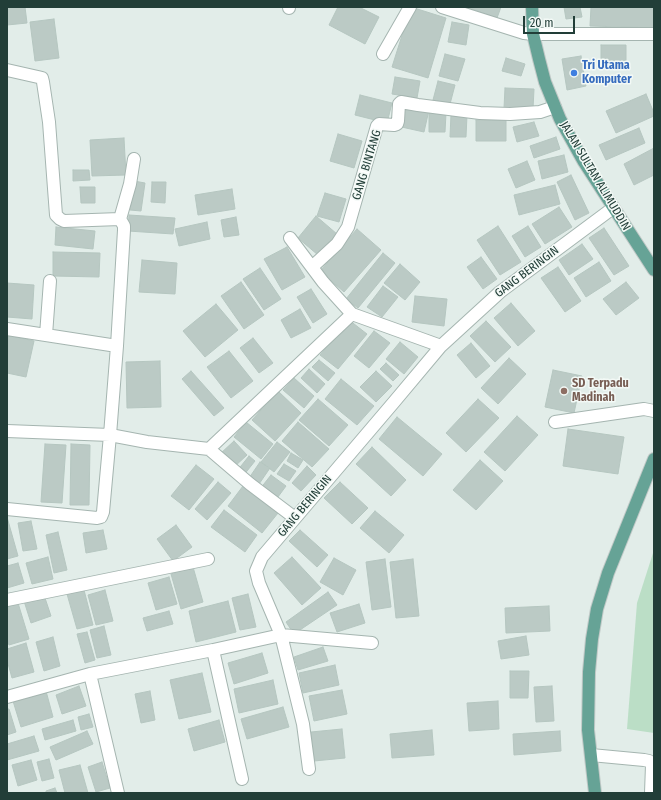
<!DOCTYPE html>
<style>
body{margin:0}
#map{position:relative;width:661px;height:800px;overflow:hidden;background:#e2ede9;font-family:"Fira Sans Condensed",sans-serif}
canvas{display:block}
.frame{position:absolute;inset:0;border:8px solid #223e38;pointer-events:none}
.scale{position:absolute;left:523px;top:16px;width:52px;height:18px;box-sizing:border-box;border:2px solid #223e38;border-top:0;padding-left:5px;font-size:12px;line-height:14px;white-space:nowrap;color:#223e38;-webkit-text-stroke:3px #f3f9f6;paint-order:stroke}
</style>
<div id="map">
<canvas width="661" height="800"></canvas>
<div class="frame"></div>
<div class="scale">20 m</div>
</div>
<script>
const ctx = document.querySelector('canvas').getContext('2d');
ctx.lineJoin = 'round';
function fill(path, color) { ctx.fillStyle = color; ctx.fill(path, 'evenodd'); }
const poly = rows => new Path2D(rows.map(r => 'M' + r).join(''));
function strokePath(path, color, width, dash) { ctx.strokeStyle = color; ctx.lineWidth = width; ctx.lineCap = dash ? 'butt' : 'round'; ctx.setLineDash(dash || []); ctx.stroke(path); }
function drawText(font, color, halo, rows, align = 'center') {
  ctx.font = font + ' "Fira Sans Condensed",sans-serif'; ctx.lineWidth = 3; ctx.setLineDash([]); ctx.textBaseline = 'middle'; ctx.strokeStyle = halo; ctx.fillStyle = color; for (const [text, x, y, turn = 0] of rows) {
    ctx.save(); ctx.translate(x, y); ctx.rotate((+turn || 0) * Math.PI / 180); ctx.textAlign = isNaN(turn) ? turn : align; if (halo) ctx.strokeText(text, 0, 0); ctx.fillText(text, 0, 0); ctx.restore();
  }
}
fill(poly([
 [654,550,654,733,627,729,637,603]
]), '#bbdec6');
const building = poly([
 [7,7,25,7,27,23,7,25,7,7],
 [338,7,359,7,379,17,365,44,329,25,338,7],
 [411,7,446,18,428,78,392,67,411,7],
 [466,7,501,7,497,18,466,7],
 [564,7,580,7,582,17,566,19,564,7],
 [591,7,654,7,654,28,590,26,591,7],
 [54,19,59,58,35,61,30,22,54,19],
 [452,22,469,25,466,45,448,42,452,22],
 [601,45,626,45,626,62,601,62,601,45],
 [445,54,465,59,458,81,439,76,445,54],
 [581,56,586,86,567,90,562,59,581,56],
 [506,58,525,64,521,76,502,71,506,58],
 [395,77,420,81,417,98,392,94,395,77],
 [438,81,455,85,450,104,433,100,438,81],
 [505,88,534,89,533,109,504,108,505,88],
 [646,94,654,113,654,116,616,133,606,111,646,94],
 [360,95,392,103,387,123,355,115,360,95],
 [402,105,429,110,424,132,397,126,402,105],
 [429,113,446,113,445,132,429,132,429,113],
 [451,114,467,115,466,137,450,137,451,114],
 [476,120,506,120,506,141,476,141,476,120],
 [534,122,539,136,517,142,513,127,534,122],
 [639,128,645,143,606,160,599,145,639,128],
 [338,134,362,141,354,168,330,161,338,134],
 [556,137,560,149,534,158,530,146,556,137],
 [124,138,126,175,92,176,90,140,124,138],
 [654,148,654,175,634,185,624,164,654,148],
 [564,155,568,172,542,179,538,161,564,155],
 [527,161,535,180,516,188,508,169,527,161],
 [73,170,89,170,90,180,73,181,73,170],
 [571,175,589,213,575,220,557,182,571,175],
 [134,181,145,183,141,211,130,210,134,181],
 [152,182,166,182,165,203,151,202,152,182],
 [555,185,560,204,519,215,514,195,555,185],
 [80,187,95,187,95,203,81,203,80,187],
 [232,189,235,209,198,215,195,195,232,189],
 [325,193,346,199,339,222,317,216,325,193],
 [559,207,572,227,545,244,532,224,559,207],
 [129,215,175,218,173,234,128,231,129,215],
 [316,216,337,234,318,255,298,238,316,216],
 [236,217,239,235,224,237,221,220,236,217],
 [207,222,210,239,179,246,175,229,207,222],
 [498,226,521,262,500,275,477,240,498,226],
 [528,226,541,247,525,257,512,236,528,226],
 [56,227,95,231,93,249,55,245,56,227],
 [604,228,629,266,614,275,589,238,604,228],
 [357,229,381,250,344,292,320,271,357,229],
 [582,244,593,259,569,275,559,260,582,244],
 [287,247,305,277,282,290,264,259,287,247],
 [53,252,100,253,99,277,53,276,53,252],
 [383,253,395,263,358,308,346,299,383,253],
 [481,257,497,279,483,289,467,267,481,257],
 [142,260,177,263,175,294,139,292,142,260],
 [599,262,611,281,586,297,574,278,599,262],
 [400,264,420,282,405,300,384,283,400,264],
 [558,267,581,301,565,312,541,278,558,267],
 [260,268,281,299,264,310,243,279,260,268],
 [241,282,264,315,244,329,221,296,241,282],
 [626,282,639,298,616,315,603,299,626,282],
 [7,283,34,285,32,319,7,317,7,283],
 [383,286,398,297,382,317,367,307,383,286],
 [311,289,327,314,313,323,297,297,311,289],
 [415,296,447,299,444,326,412,322,415,296],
 [511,303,535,331,518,346,494,318,511,303],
 [216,304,238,330,205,357,183,331,216,304],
 [300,309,311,328,291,338,281,320,300,309],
 [349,320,367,334,338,369,320,355,349,320],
 [486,321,511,347,495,362,470,336,486,321],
 [374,331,390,343,369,368,354,356,374,331],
 [8,335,34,341,26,377,7,373,8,335],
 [253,338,273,363,259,373,240,348,253,338],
 [400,342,418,357,404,374,386,359,400,342],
 [471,343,490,366,476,378,457,355,471,343],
 [229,351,253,381,231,398,207,367,229,351],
 [509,358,526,374,498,404,481,388,509,358],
 [319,360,335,373,328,381,312,367,319,360],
 [160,361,161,407,127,408,126,362,160,361],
 [386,363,399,375,393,381,380,369,386,363],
 [309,369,325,384,317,393,301,378,309,369],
 [553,370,582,376,574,413,545,407,553,370],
 [191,371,224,408,214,416,182,379,191,371],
 [376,371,392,386,376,402,360,387,376,371],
 [294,378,314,396,304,408,283,390,294,378],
 [341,379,374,406,357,425,325,399,341,379],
 [278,391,301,413,275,441,252,420,278,391],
 [318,399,348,425,329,446,299,420,318,399],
 [478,399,499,418,466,452,446,433,478,399],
 [517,416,538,435,505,471,484,452,517,416],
 [397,417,442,454,423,476,379,439,397,417],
 [246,422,273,444,261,459,234,437,246,422],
 [298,422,329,449,312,467,282,441,298,422],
 [568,429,624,437,618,474,563,466,568,429],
 [234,441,247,455,233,468,220,454,234,441],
 [277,442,290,452,274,472,261,462,277,442],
 [45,444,66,445,62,503,41,502,45,444],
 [71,444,90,445,89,505,70,505,71,444],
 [372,447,406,480,391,496,356,464,372,447],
 [291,453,303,460,298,468,287,461,291,453],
 [249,456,255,461,243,476,237,471,249,456],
 [480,460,503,481,476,510,453,490,480,460],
 [260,462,270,468,257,487,247,481,260,462],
 [284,464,296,471,289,481,277,474,284,464],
 [196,465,214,479,189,510,171,496,196,465],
 [307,466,316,475,301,491,292,483,307,466],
 [271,475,286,486,275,501,260,489,271,475],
 [218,482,231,493,207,520,195,509,218,482],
 [340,482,368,508,352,524,324,498,340,482],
 [243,486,278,513,262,533,228,506,243,486],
 [224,510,257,535,245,552,211,527,224,510],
 [375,511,404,535,389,553,360,528,375,511],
 [7,517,18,556,7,559,7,517],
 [31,521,37,549,23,551,18,523,31,521],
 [176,525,192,547,173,561,157,539,176,525],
 [103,530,107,549,86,553,83,533,103,530],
 [300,530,328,555,317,567,289,541,300,530],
 [58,532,67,570,54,573,46,535,58,532],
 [48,557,53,579,32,584,26,563,48,557],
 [292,557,321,588,302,605,274,573,292,557],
 [334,558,356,570,343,595,320,582,334,558],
 [385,559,391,607,372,610,366,562,385,559],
 [413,559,419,616,396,618,390,562,413,559],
 [18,563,24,583,7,588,7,566,18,563],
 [193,567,203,602,181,609,171,574,193,567],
 [169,577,177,604,156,610,148,583,169,577],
 [84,590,93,625,77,629,67,594,84,590],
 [105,590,113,621,96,625,88,595,105,590],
 [328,592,337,605,294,634,286,622,328,592],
 [248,594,256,627,240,630,232,598,248,594],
 [44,595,51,616,31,623,24,601,44,595],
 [228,601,236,632,196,642,189,611,228,601],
 [18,603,29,639,9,645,7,640,7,607,18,603],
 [359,604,365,623,337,632,330,613,359,604],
 [549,606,550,631,506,633,505,608,549,606],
 [169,611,173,624,147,631,143,618,169,611],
 [104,626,111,655,97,658,90,630,104,626],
 [87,632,95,660,85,663,77,634,87,632],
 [526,636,529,655,501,659,498,641,526,636],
 [53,637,60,666,44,671,36,642,53,637],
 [26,643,34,672,12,678,7,660,7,649,26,643],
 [323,647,328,661,298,670,294,657,323,647],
 [262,653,268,673,234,684,228,663,262,653],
 [335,665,339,685,303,693,299,673,335,665],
 [510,671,529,671,528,698,510,698,510,671],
 [202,673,211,712,179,719,170,680,202,673],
 [273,680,278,704,239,713,234,689,273,680],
 [79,686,86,706,62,714,56,695,79,686],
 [552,686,554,721,536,722,534,687,552,686],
 [342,690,347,714,314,721,309,696,342,690],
 [46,691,53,717,21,727,13,701,46,691],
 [150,691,155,720,141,723,135,694,150,691],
 [498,701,499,729,469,731,467,703,498,701],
 [283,707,289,727,247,739,241,719,283,707],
 [7,709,9,709,16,732,7,735,7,709],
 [89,714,93,727,81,730,78,717,89,714],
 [73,720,76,731,45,740,42,729,73,720],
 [219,720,225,742,194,751,188,729,219,720],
 [342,729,345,758,314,761,311,732,342,729],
 [432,730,434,755,392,758,390,734,432,730],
 [87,731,93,744,56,760,50,747,87,731],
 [560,731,561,751,514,755,513,734,560,731],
 [34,736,39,751,7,760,7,744,34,736],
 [49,759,54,778,42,781,37,762,49,759],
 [31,760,37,780,18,786,12,765,31,760],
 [102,762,110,788,96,792,88,767,102,762],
 [80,765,88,793,65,793,59,770,80,765],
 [55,788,57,793,46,793,46,791,55,788]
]);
fill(building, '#bbcac5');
strokePath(building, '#b5c6c0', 1);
const minor = poly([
 [289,7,289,8],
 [442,7,524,33,533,34,654,34],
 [383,54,410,7],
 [7,70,38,77,42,78,43,82,49,122,56,215,60,219,64,221,120,219],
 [290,238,323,282,352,314,441,346],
 [312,267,337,244,348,227,377,126,379,124,394,125,397,124,398,121,399,104,401,102,418,105,480,113,510,114,540,112,555,107],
 [7,329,117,346],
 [46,335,50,281],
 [555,422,644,409,654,411],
 [7,431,110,435,147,442,209,449,250,484,295,518],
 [209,449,352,314],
 [7,509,97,518,101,517,103,512,110,435,117,346,124,230,124,226,120,219,130,184,134,159],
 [7,600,208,559],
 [213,650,242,779],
 [90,674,118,793],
 [7,697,90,674,213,650,281,635,259,583,256,571,262,557,394,402,441,346,500,292,613,208],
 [591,755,644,760,649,761,652,765,651,793],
 [309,769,303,724,281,635,372,643]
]);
const major = poly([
 [532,7,533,34,539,59,545,82,560,119,584,162,654,270],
 [595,793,588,730,589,672,592,639,597,609,608,573,654,459]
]);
strokePath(minor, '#a5b5b0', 14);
strokePath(major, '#c1c9c7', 14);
strokePath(minor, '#fff', 12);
strokePath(major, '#66a396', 12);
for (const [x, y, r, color] of [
 [574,73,4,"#3f7fe0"],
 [564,391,4,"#8d6e63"]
]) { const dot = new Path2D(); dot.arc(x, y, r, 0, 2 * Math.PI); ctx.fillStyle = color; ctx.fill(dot); strokePath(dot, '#f3f9f6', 1.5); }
drawText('bold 12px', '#366cbe', '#f3f9f6', [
 ["Tri Utama",582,66],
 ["Komputer",582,80]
], 'left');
drawText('12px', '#223e38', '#f3f9f6', [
 ["GANG BINTANG",367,165,-73],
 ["JALAN SULTAN ALIMUDDIN",595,176,59],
 ["GANG BERINGIN",527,272,-37],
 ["GANG BERINGIN",305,506,-50]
]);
drawText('bold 12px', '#785e54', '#f3f9f6', [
 ["SD Terpadu",572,384],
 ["Madinah",572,398]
], 'left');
</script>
